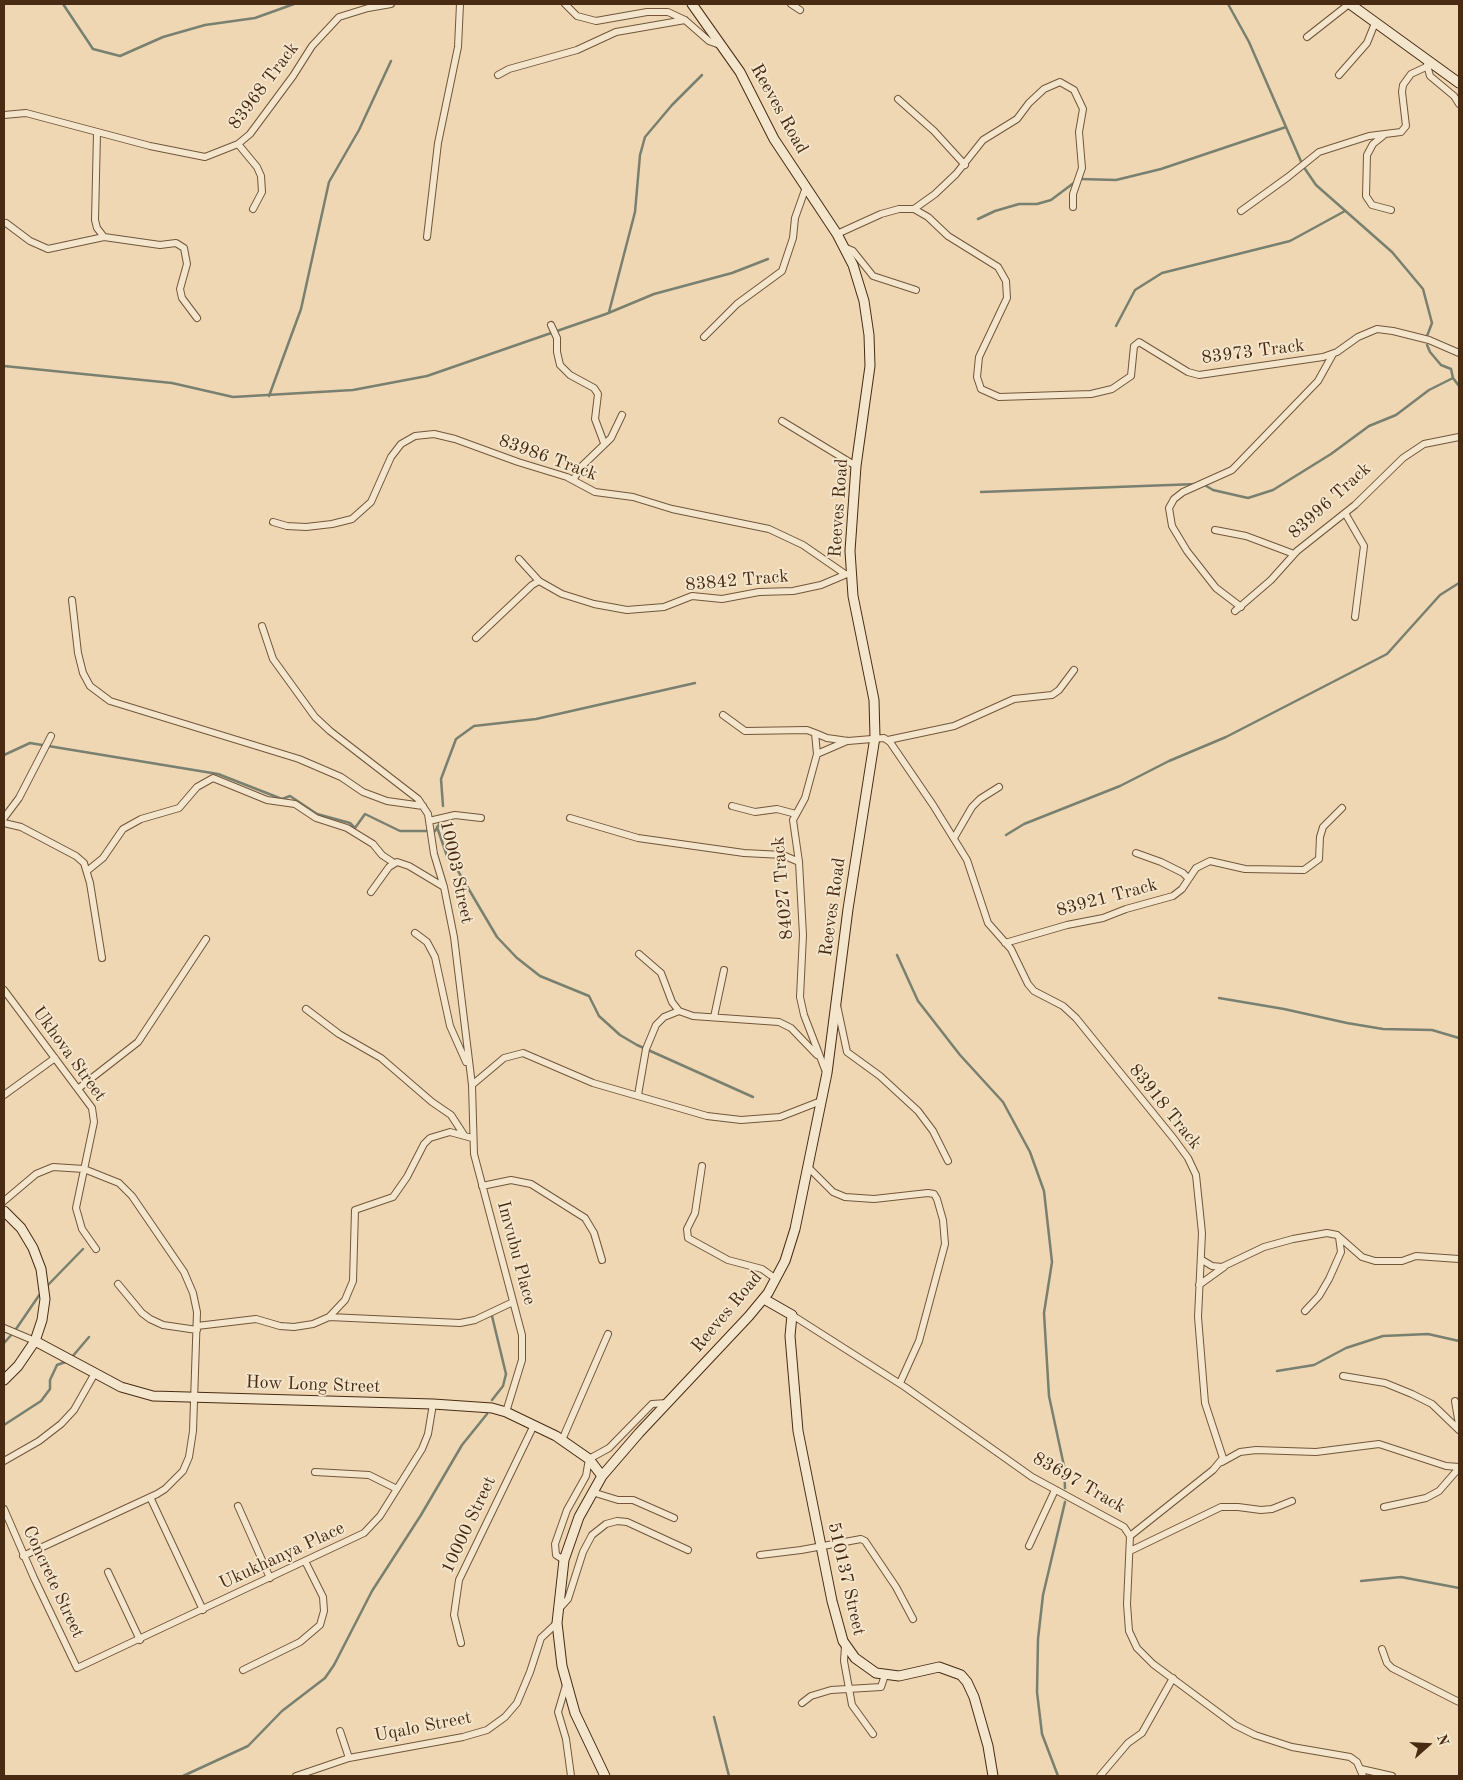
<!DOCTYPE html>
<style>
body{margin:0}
#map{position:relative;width:1463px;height:1780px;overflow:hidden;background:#eed7b2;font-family:"Old Standard TT",serif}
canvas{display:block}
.frame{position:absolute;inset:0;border:5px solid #482b12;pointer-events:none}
.north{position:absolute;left:1403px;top:1720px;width:50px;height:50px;-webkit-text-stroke:4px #f4e5cd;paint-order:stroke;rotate:71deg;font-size:14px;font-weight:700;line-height:20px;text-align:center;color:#482b12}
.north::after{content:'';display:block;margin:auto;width:18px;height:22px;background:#482b12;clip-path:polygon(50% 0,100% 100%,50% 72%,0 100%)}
</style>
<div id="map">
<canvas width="1463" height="1780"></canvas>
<div class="frame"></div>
<div class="north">N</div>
</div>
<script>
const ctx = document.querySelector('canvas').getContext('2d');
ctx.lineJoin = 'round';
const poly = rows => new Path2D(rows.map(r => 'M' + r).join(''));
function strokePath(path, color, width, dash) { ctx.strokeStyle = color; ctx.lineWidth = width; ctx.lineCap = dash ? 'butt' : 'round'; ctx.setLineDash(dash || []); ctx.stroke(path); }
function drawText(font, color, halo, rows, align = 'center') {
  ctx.font = font + ' "Old Standard TT",serif'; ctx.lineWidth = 4; ctx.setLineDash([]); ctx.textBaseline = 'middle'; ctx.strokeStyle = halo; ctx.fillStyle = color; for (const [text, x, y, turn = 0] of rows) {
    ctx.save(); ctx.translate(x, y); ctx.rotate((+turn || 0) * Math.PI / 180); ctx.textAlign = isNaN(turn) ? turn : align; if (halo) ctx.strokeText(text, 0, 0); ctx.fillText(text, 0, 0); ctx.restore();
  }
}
strokePath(poly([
 [63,4,93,49,120,56,163,37,205,25,255,18,294,4],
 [1228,4,1249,42,1303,166,1316,185,1392,252,1423,289,1432,323,1427,336],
 [1080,179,1116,180,1161,169,1286,127],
 [978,219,995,211,1019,204,1037,204,1051,200,1075,182],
 [609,312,635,212,640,155,645,137,672,105,702,75],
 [1116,326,1135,290,1162,273,1290,241,1345,211],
 [1427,345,1430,352,1441,365,1451,369,1453,378,1459,386],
 [4,366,172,383,233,397,353,390,427,376,606,314,654,294,732,273,768,259],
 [269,396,301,309,329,182,359,130,391,61],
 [1203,484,1213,490,1248,498,1273,490,1331,454,1369,426,1396,415,1429,390,1453,378],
 [981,492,1197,484],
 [4,755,30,743,218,774,282,799,290,796,317,814,350,823,355,828,365,814,400,831,428,831],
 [443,806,441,779,456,739,474,726,536,719,695,683],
 [437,827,448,859],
 [435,831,442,820],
 [1006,835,1024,824,1120,786,1169,761,1226,737,1387,654,1440,595,1459,583],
 [453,866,458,871,497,937,517,958,540,976,589,996,599,1016,620,1035,637,1045,753,1097],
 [897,955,918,1001,960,1055,1003,1102,1030,1152,1044,1191,1052,1262,1044,1313,1049,1396,1064,1466,1065,1488],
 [1219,998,1284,1009,1347,1023,1383,1029,1432,1030,1459,1038],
 [46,1287,83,1249],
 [492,1316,506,1374,503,1386,492,1400],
 [4,1343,14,1332,42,1291],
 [72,1357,89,1337],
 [1277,1371,1314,1365,1346,1348,1383,1336,1428,1334,1459,1341],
 [4,1425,41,1401,50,1389,50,1380,57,1365,68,1361],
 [1361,1581,1401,1577,1459,1588],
 [714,1717,729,1776],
 [183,1776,248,1746,282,1711,325,1678,334,1665,372,1591,421,1515,462,1445,487,1414],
 [1058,1776,1042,1734,1037,1692,1038,1639,1043,1595,1065,1502]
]), '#798070', 2.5);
const street = poly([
 [565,4,577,16,596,21,647,12,668,12,685,20,709,41,720,45],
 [791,4,800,10],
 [1307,37,1349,4],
 [1427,65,1430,76,1454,96,1459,104],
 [498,75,509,69,577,50,616,32,685,20],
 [1339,75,1367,43,1375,23],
 [898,99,934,131,965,165],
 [4,115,26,113,150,146,205,157,238,144,250,134,293,76,312,46,339,17,368,8,391,4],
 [97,133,95,220,97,228,104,237,160,245,176,243,184,248,187,264,180,289,182,298,197,318],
 [1383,136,1373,144,1367,155,1366,196,1372,205,1391,210],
 [238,144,257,167,261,176,262,192,253,209],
 [914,209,935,194,956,174,983,140,1017,119,1029,103,1044,89,1060,82,1074,90,1083,109,1079,132,1082,168,1073,194,1073,207],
 [1241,211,1288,177,1319,152,1369,136,1401,132,1406,126,1402,92,1403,85,1411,74,1426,67],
 [6,223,30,241,48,249,104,237],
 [837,234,881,214,899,209,914,209,928,217,948,236,998,267,1006,281,1007,298,979,357,977,377,981,389,999,397,1091,394,1112,389,1131,376,1134,346,1139,342,1188,372,1199,375,1323,357,1337,352,1358,337,1377,329,1393,331,1429,340,1459,353],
 [427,237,438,143,458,47,460,4],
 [844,247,853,251,873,276,916,290],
 [551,325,557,338,557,352,560,365,570,375,594,388,598,394,595,419,604,443],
 [704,337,737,304,782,271,793,238,795,218,806,187],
 [782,421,856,466],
 [573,480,582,466,611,438,622,415],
 [1345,513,1364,546,1355,617],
 [273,522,287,526,306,527,332,524,352,519,371,502,391,457,401,444,415,436,434,434,455,439,518,462,567,477,595,492,633,497,672,509,769,529,803,545,845,574],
 [1215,530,1246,536,1294,554],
 [519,559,539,581,562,594,594,604,627,610,664,607,692,596,722,599,759,592,793,591,821,585,847,574],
 [72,600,78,653,83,673,90,686,110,701,299,759,341,777,363,792,387,801,423,806],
 [1241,607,1216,588,1187,551,1172,526,1169,508,1174,499,1183,492,1232,470,1318,381,1333,354],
 [1235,611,1271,580,1297,551,1355,505,1403,458,1424,444,1459,437],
 [262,626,273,659,315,717,330,731,418,799,428,814,434,854,444,887,454,937,472,1085,474,1154,522,1335,522,1360,506,1412],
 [476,638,532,585,539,581],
 [723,715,745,731,807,730,815,733],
 [888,740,954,726,1014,699,1052,695,1059,690,1074,670],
 [817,754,847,741],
 [732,806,755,812,777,809,796,814],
 [4,818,19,798,51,736],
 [570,818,638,838,744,853,783,855,799,862],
 [429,821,455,815,481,818],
 [4,823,21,827,76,856,84,863,90,883,102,958],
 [954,838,972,807,980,799,999,787],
 [1136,853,1161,862,1183,873,1188,878],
 [87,871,103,858,123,829,141,819,179,808,197,787,213,778,267,800,295,804,316,818,347,828,373,844,382,855,394,863],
 [371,892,389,867,397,862,409,866,444,887],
 [415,933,427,942,435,957,450,1026,466,1062],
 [1005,943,1067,925,1103,918,1126,909,1173,896,1182,889,1196,868,1210,861,1245,869,1304,870,1319,859,1320,837,1323,827,1342,808],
 [639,954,661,973,672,1002,679,1011,693,1016,779,1022,791,1028,817,1055],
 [4,990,92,1108,94,1122,76,1208,82,1229,96,1249],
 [837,1005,847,1052,880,1076,918,1111,933,1131,948,1161],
 [306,1009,339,1034,381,1058,432,1102,451,1115,464,1135],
 [714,1017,724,970],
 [826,1072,804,1015,800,997,803,935,799,862,793,820,805,798,817,754,815,733,827,738,848,741,884,738,890,742,933,805,967,860,988,923,1011,949,1028,984,1034,991,1063,1006,1076,1018,1174,1139,1188,1158,1196,1175,1202,1233,1198,1317,1205,1403,1223,1458,1213,1470,1130,1536],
 [472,1085,504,1058,523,1053,593,1083,707,1116,741,1120,780,1117,821,1101],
 [79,1088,138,1042,206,939],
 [4,1095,55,1058],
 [638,1095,646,1049,656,1025,664,1017,679,1011],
 [702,1166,695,1213,687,1229,688,1238,728,1260,762,1269,776,1279],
 [808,1167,833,1192,845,1197,874,1199,928,1193,934,1194,937,1199,943,1220,945,1244,919,1341,900,1383],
 [482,1186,511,1180,531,1184,585,1218,594,1233,602,1260],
 [4,1201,36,1174,53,1167,84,1169,119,1183,132,1196,184,1272,193,1293,197,1312,193,1431,189,1457,183,1471,165,1489,157,1494,23,1556],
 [1202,1260,1212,1266,1222,1267,1264,1247,1293,1239,1327,1233,1337,1235,1362,1257,1375,1261,1402,1261,1416,1256,1459,1259],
 [118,1284,142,1313,150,1319,163,1325,197,1330],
 [1199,1285,1224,1267],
 [1305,1311,1319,1296,1329,1279,1341,1252,1339,1237],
 [792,1315,905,1387,1032,1477,1124,1527,1130,1536,1127,1604,1129,1631,1137,1648,1153,1664,1235,1725,1255,1735,1292,1747,1350,1757,1357,1762,1363,1776],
 [329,1317,460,1323,475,1320,513,1302],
 [197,1326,256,1319,280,1326,294,1327,313,1324,329,1317,345,1300,353,1281,355,1210,393,1197,407,1177,424,1144,430,1138,450,1132,472,1138],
 [4,1328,35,1341],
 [1343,1376,1385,1383,1412,1394,1432,1404,1459,1430],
 [1455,1401,1459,1425],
 [562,1440,608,1334],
 [4,1461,39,1441,61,1424,74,1410,95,1373],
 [1222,1462,1240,1452,1256,1450,1316,1452,1379,1444,1446,1466,1459,1467],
 [315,1472,369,1475,397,1489],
 [592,1492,618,1500,633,1500,674,1518],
 [150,1497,203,1610],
 [238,1506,270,1578],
 [1384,1507,1426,1498,1439,1491,1459,1468],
 [4,1509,34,1578,77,1668,364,1533,380,1516,422,1449,428,1434,433,1404],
 [1029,1546,1055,1490],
 [1130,1551,1221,1507,1238,1507,1261,1510,1272,1509,1292,1501],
 [760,1555,801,1550,861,1539,865,1541,896,1587,913,1619],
 [564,1560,556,1555,555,1544,567,1510,586,1476,589,1459,609,1448,652,1404,667,1403],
 [108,1572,140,1640],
 [558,1610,568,1599,583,1552,592,1535,606,1524,617,1521,627,1522,688,1550],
 [461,1643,454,1615,459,1580,534,1425],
 [845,1646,844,1661,852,1705,873,1734],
 [1382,1649,1387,1663,1392,1668,1459,1702],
 [243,1670,300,1642,320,1625,324,1611,323,1597,305,1561],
 [566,1685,558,1712,566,1739,571,1776],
 [802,1703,811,1696,831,1690,881,1687,885,1675],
 [340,1731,349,1758],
 [1361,1769,1392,1776],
 [296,1776,349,1758,463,1737,487,1730,505,1717,517,1703,530,1672,541,1638,557,1623],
 [1100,1776,1128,1743,1142,1733,1173,1678]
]);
const secondary = poly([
 [1350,4,1459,83],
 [4,1211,21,1228,33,1248,41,1269,45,1299,42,1320,35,1341,18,1366,4,1380],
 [764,1299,792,1315,790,1336,798,1431,832,1601,843,1641,855,1658,876,1673,899,1676,939,1667,961,1675,967,1682,974,1697,988,1746,993,1776],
 [35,1341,121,1387,153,1396,433,1404,492,1408,506,1412,556,1436,589,1459,602,1476],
 [605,1776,575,1713,562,1666,557,1623,564,1560,579,1517,602,1476,639,1433,749,1316,768,1293,785,1261,795,1229,827,1073,848,909,875,737,874,700,853,596,850,551,856,466,870,366,869,335,864,301,853,265,837,234,774,139,740,72,692,4]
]);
strokePath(street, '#72563a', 8);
strokePath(secondary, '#482b12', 11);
strokePath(street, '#f4e5cd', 6);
strokePath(secondary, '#f4e5cd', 9);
drawText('18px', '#482b12', '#f4e5cd', [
 ["83968 Track",264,86,-53],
 ["Reeves Road",779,109,61],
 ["83973 Track",1253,352,-7],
 ["83986 Track",548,458,20],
 ["83996 Track",1330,501,-42],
 ["Reeves Road",839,508,-86],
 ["83842 Track",737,581,-5],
 ["10003 Street",456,872,78],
 ["84027 Track",783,888,-95],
 ["83921 Track",1107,898,-15],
 ["Reeves Road",833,907,-82],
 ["Ukhova Street",69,1054,54],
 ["83918 Track",1165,1107,51],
 ["Imvubu Place",516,1253,75],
 ["Reeves Road",727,1312,-50],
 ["How Long Street",313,1385,2],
 ["83697 Track",1079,1483,30],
 ["10000 Street",469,1525,-65],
 ["Ukukhanya Place",282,1556,-25],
 ["510137 Street",846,1579,77],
 ["Concrete Street",53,1582,65],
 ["Uqalo Street",423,1727,-11]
]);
</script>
